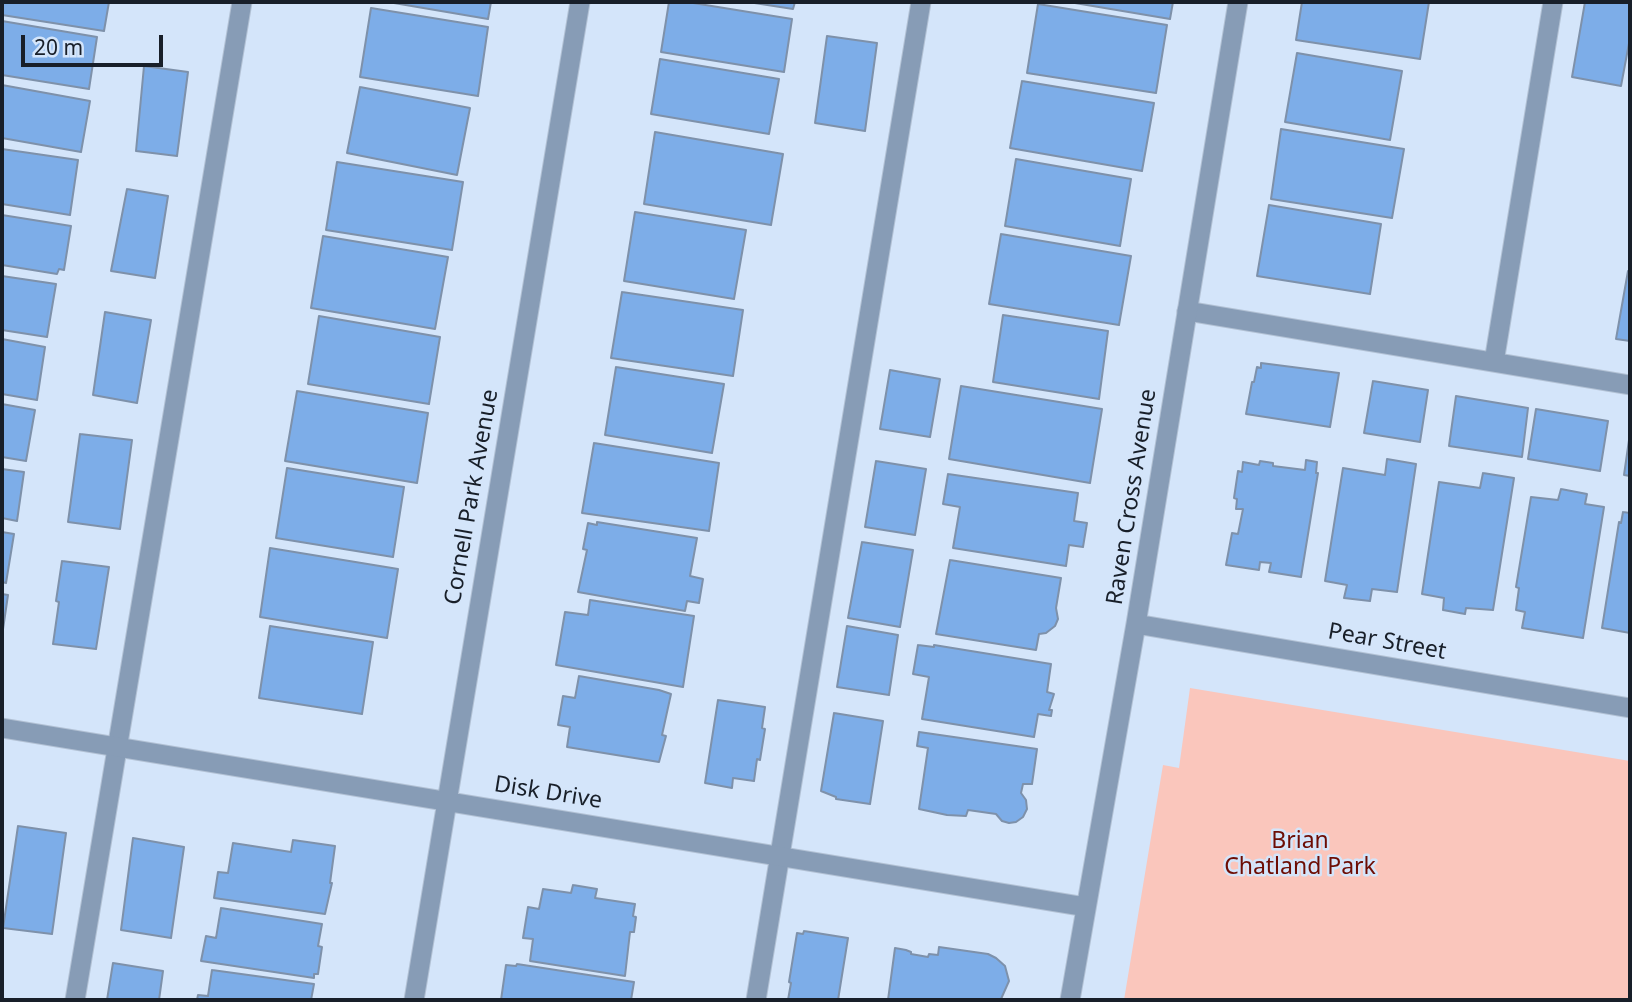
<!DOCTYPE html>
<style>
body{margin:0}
#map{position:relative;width:1632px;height:1002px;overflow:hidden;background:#d4e5fa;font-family:"Noto Sans",sans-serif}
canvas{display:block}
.frame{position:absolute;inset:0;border:4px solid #181f29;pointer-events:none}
.scale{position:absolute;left:21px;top:35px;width:142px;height:32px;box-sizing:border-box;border:4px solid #181f29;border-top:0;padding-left:9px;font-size:21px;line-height:24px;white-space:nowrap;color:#181f29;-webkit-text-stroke:5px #d4e5fa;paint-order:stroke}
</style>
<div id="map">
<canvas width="1632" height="1002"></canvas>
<div class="frame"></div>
<div class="scale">20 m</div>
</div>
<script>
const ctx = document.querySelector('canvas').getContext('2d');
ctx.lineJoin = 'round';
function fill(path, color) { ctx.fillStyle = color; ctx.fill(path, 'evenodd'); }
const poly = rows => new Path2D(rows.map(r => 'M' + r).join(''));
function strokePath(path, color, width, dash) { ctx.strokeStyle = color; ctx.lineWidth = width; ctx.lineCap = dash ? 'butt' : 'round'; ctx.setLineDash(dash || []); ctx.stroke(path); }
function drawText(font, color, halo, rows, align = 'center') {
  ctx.font = font + ' "Noto Sans",sans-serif'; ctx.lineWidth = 5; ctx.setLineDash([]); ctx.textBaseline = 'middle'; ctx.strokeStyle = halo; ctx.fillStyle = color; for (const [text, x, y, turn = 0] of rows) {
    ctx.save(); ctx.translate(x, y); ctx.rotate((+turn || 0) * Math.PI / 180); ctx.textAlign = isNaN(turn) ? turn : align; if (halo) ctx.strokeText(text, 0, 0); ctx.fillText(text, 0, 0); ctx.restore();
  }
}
fill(poly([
 [1190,688,1630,761,1630,1000,1124,1000,1163,765,1179,768]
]), '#fac6bc');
const building = poly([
 [3,2,109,2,104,31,2,15,3,2],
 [388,2,491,2,488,19,388,2],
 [669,2,687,2,792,19,784,72,661,52,669,2],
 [748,2,795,2,793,9,748,2],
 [1069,2,1173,2,1170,19,1069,2],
 [1302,2,1429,2,1420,59,1296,40,1302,2],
 [1585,2,1630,2,1630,38,1621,86,1572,77,1585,2],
 [1038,4,1167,25,1156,93,1027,73,1038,4],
 [371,8,488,27,478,96,360,77,371,8],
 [2,21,97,37,89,89,2,75,2,21],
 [827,36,877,43,865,131,815,123,827,36],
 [1297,53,1402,71,1390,140,1285,122,1297,53],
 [660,59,779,79,769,134,651,114,660,59],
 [144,66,188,72,177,156,136,151,144,66],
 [1022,81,1154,103,1142,171,1010,148,1022,81],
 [2,85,90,101,81,152,2,138,2,85],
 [360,87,470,108,457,175,347,153,360,87],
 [1281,129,1404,149,1392,218,1271,199,1281,129],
 [655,132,783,154,771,225,644,204,655,132],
 [2,149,78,160,70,215,2,204,2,149],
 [1016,159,1131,179,1120,246,1005,226,1016,159],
 [337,162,463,182,452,250,326,230,337,162],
 [127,189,168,196,155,278,111,271,127,189],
 [1269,205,1381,224,1370,294,1257,276,1269,205],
 [635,212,746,230,734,299,624,281,635,212],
 [2,215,71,226,64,270,59,269,57,274,2,265,2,215],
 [1001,234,1131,256,1119,325,989,304,1001,234],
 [323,236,448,257,435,329,311,308,323,236],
 [1628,271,1630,271,1630,341,1616,339,1628,271],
 [2,276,56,284,47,337,2,330,2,276],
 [622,292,743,310,733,376,611,358,622,292],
 [105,312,151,320,137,403,93,395,105,312],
 [1003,315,1108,331,1099,399,993,382,1003,315],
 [319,316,440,337,429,404,308,384,319,316],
 [2,339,45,347,37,400,2,394,2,339],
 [1261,363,1339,373,1330,427,1246,414,1252,382,1254,382,1257,367,1261,368,1261,363],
 [616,367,724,384,712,453,605,435,616,367],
 [890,370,940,379,930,437,880,429,890,370],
 [1373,381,1428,390,1420,442,1364,433,1373,381],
 [961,386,1102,409,1090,483,949,459,961,386],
 [297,391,428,413,417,483,285,461,297,391],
 [1456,396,1528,408,1522,457,1449,446,1456,396],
 [2,404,35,410,26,461,2,457,2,404],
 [1536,409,1608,421,1600,471,1528,459,1536,409],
 [1630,433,1630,476,1624,475,1630,433],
 [80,434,132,440,120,529,68,522,80,434],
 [594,443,719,463,709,531,582,513,594,443],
 [1387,459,1416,464,1397,592,1372,589,1370,601,1344,598,1347,585,1325,581,1343,468,1385,475,1387,459],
 [1306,460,1317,462,1316,473,1318,473,1301,577,1269,572,1271,563,1260,562,1259,570,1226,565,1232,533,1238,534,1243,509,1236,509,1237,499,1234,498,1238,471,1242,472,1243,462,1259,465,1260,461,1273,463,1273,466,1305,470,1306,460],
 [876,461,926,469,915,535,865,527,876,461],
 [287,468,404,487,393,557,276,538,287,468],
 [2,469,24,472,17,521,2,518,2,469],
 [1483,473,1514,478,1493,610,1466,608,1465,614,1443,610,1444,598,1422,594,1439,482,1480,488,1483,473],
 [948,474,1078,493,1074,521,1087,523,1083,547,1069,545,1066,566,953,548,960,507,943,504,948,474],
 [1561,489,1587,494,1585,504,1604,507,1583,638,1522,628,1525,612,1516,610,1519,588,1516,587,1531,497,1558,500,1561,489],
 [1623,512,1630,513,1630,633,1602,628,1619,522,1621,523,1623,512],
 [597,522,697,538,690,576,703,579,699,603,687,601,685,611,578,592,587,550,583,549,588,523,597,525,597,522],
 [2,532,14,534,6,583,2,582,2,532],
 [862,542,913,550,900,627,848,618,862,542],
 [270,548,398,569,387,638,260,617,270,548],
 [950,560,1061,578,1056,608,1058,619,1055,626,1046,633,1039,634,1036,650,936,634,950,560],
 [62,561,109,567,96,649,53,644,59,602,56,601,62,561],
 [2,594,8,595,2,636,2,594],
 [590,600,694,616,683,687,556,665,565,612,588,615,590,600],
 [270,626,373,642,362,714,259,698,270,626],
 [847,626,898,635,889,695,837,687,847,626],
 [918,645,934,647,934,645,1051,664,1047,692,1054,694,1049,710,1052,710,1051,716,1038,714,1034,737,922,719,929,677,913,674,918,645],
 [579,676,659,690,671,694,662,735,666,736,659,762,567,747,570,727,558,725,563,696,575,698,579,676],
 [718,700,765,707,762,728,765,729,760,760,757,759,754,781,733,778,732,788,705,783,718,700],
 [834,713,883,721,870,804,836,799,836,797,821,791,834,713],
 [919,732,1037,749,1032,784,1023,784,1021,793,1026,800,1027,809,1023,817,1016,822,1009,823,1002,821,996,814,968,810,966,816,947,815,919,809,928,748,917,746,919,732],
 [18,826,66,833,52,934,3,928,18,826],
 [133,838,184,847,171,938,121,930,133,838],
 [293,840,335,846,330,883,332,883,325,914,214,898,218,872,228,873,233,843,291,852,293,840],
 [573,885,597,889,595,898,635,904,633,916,636,917,634,932,630,932,625,976,530,961,533,939,523,938,528,907,539,909,543,889,571,893,573,885],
 [221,908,322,924,318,946,322,947,318,974,314,974,314,978,201,961,206,936,216,938,221,908],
 [804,931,848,938,838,1000,788,1000,791,983,789,982,797,933,803,934,804,931],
 [939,947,988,954,996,958,1005,966,1009,981,1001,999,888,1000,895,948,906,950,911,952,911,954,928,957,929,954,938,955,939,947],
 [113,963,163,971,159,1000,107,1000,113,963],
 [517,964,634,982,631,1000,501,1000,506,965,516,966,517,964],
 [212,970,314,984,311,1000,197,1000,198,995,208,996,212,970]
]);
fill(building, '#7dade8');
strokePath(building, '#7e91aa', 2);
const service = poly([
 [1187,311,1630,385],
 [1494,362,1553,2],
 [75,1000,242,2],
 [756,1000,921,2]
]);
const minor = poly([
 [1136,624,1630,708],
 [2,728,1086,907],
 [414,1000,580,2],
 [1070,1000,1136,624,1238,2]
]);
strokePath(service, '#b2c1d4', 21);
strokePath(minor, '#b2c1d4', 21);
strokePath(service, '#879cb6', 19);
strokePath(minor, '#879cb6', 19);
drawText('23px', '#181f29', '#d4e5fa', [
 ["Cornell Park Avenue",472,497,-80],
 ["Raven Cross Avenue",1132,497,-81],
 ["Pear Street",1387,642,10],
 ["Disk Drive",548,793,9]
]);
drawText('23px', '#6d0d04', '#d4e5fa', [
 ["Brian",1300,841],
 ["Chatland Park",1300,867]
]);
</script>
